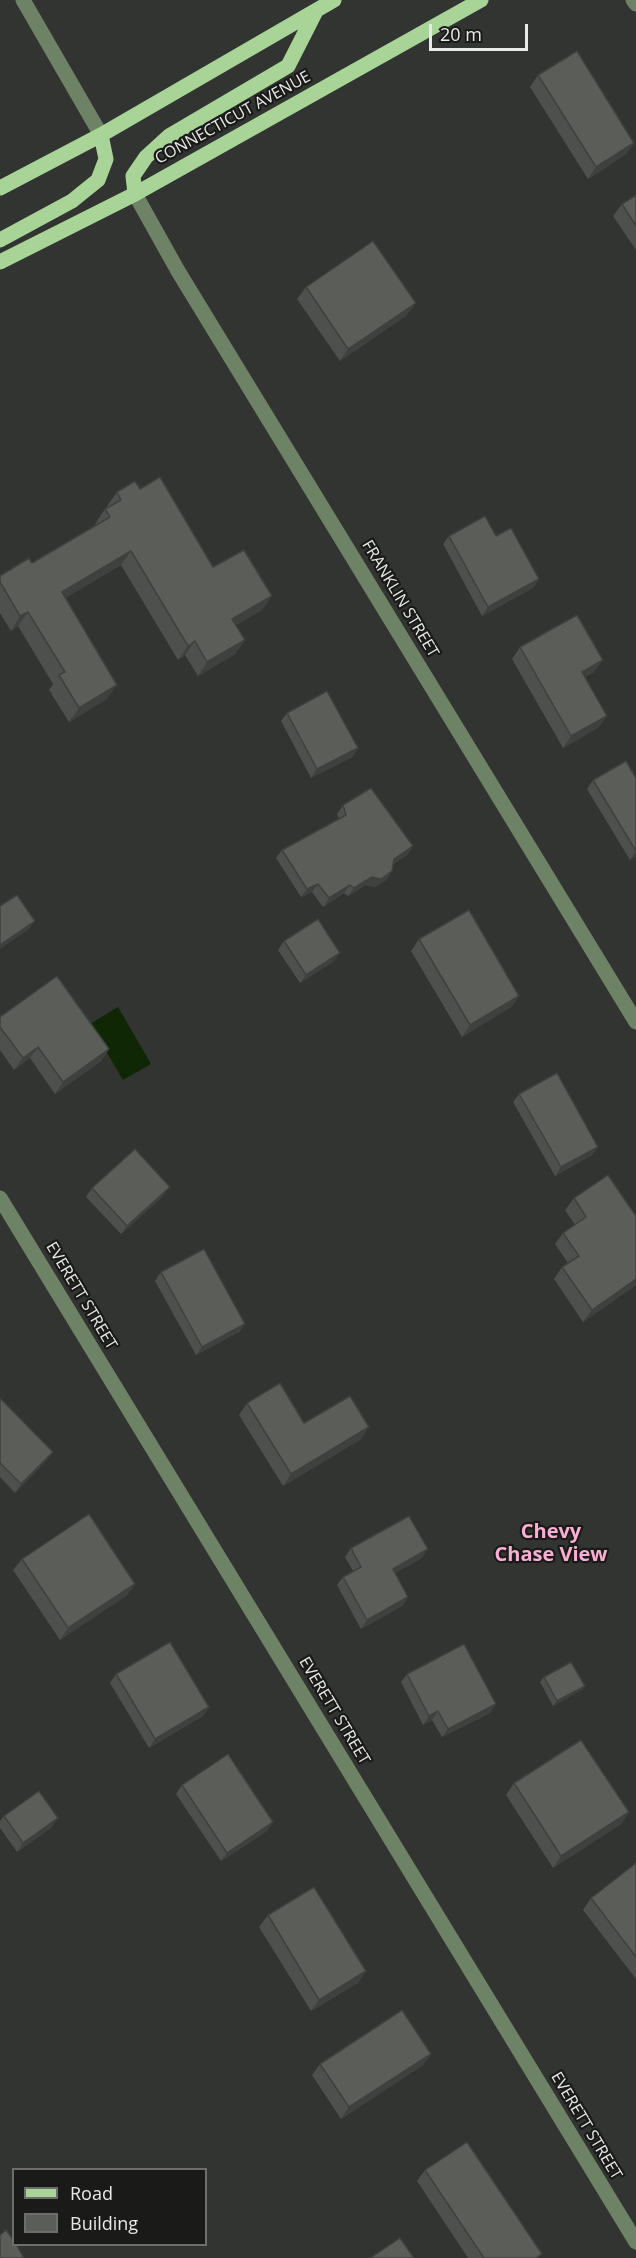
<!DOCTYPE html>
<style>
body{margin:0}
#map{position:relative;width:636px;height:2258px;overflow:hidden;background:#313430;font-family:"Open Sans",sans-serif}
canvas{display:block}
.legend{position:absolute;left:12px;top:2168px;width:195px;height:78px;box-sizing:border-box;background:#1a1b19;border:2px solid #6c6e6c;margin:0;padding:8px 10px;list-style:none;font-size:18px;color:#e8eae8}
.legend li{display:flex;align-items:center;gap:12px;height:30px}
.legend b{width:30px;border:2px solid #6c6e6c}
.scale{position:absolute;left:429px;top:24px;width:99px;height:27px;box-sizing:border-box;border:3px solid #e8eae8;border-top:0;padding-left:8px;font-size:18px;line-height:21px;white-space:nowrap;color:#e8eae8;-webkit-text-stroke:4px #1a1b19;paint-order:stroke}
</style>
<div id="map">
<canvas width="636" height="2258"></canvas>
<ul class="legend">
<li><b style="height:8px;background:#a8d497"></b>Road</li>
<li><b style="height:16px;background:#5a5d58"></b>Building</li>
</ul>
<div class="scale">20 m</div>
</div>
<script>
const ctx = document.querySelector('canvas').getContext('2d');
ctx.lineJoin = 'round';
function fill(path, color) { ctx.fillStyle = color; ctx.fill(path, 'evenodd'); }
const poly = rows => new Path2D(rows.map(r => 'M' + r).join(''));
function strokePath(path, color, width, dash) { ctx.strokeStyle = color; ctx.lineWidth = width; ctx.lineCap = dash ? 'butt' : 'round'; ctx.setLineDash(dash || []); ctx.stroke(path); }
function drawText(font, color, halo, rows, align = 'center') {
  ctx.font = font + ' "Open Sans",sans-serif'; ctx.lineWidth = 4.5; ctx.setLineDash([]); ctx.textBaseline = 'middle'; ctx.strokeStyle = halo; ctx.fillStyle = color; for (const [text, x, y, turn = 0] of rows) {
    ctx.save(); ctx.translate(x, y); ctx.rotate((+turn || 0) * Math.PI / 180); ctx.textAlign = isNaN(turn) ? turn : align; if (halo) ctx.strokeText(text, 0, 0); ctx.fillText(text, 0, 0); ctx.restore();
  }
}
fill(poly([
 [118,1007,151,1064,123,1080,90,1024]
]), '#0f2704');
strokePath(poly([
 [23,0,101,135],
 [633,0,636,4],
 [135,194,178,271,636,1022],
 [0,1198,636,2242]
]), '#6e8366', 15);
strokePath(poly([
 [0,188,101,135,334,0],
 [135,194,133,176,146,157,169,136,288,66,316,11],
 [0,240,72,201,98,180,106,159,101,135],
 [0,262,135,194,481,0]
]), '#a8d497', 15);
fill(poly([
 [538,75,634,143,626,154,588,179,530,87],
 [636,195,636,250,613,216,622,204],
 [306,287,407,315,340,361,297,299],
 [140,489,213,567,262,610,236,625,245,640,235,654,198,676,185,655,178,660,121,565,65,598,107,699,69,722,49,690,53,684,18,626,11,631,0,613,0,576,32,563,96,525,95,524,105,509,108,508,107,506,117,492],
 [449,536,496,536,539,579,533,588,482,616,443,544],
 [520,647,594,672,585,677,599,727,563,748,512,659],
 [287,713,358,748,352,757,311,778,281,721],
 [636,778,636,856,630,860,587,789,593,780],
 [343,805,413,846,407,855,393,864,392,871,386,880,375,887,366,885,348,896,344,893,323,907,312,892,301,897,276,858,282,850,339,819,337,814],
 [419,939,519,996,511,1007,462,1037,411,951],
 [284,941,334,961,300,983,278,950],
 [0,1017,109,1049,101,1061,55,1094,30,1058,14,1070,0,1050],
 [519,1094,598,1147,592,1155,555,1176,513,1102],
 [92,1188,164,1195,121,1234,86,1197],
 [574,1198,636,1285,583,1322,554,1279,562,1267,568,1263,555,1244,563,1233,575,1225,565,1210],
 [161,1272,245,1324,239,1332,196,1355,155,1281],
 [0,1398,47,1460,15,1493,0,1477],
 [247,1403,304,1423,361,1439,283,1486,239,1415],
 [351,1548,422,1558,395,1573,408,1597,402,1606,361,1629,337,1585,343,1577,353,1571,345,1557],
 [22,1559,135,1584,127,1595,60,1640,13,1570],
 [116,1674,209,1707,203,1716,149,1748,110,1683],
 [407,1674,490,1713,442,1737,432,1720,423,1725,401,1682],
 [544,1677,585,1686,581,1690,553,1706,540,1682],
 [514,1783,629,1812,621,1824,553,1868,506,1795],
 [182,1785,267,1831,221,1861,176,1794],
 [4,1816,52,1827,17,1852,0,1828,0,1821],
 [636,1863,636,1979,583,1910,591,1898],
 [268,1915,366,1971,358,1983,311,2011,259,1927],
 [431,2054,423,2065,341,2119,312,2075,320,2064],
 [425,2170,539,2258,468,2258,417,2181]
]), '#4d504c');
fill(poly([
 [634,143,626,154,588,179,596,167],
 [416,303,407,315,340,361,348,349],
 [131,551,121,565,52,606,62,592],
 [539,579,533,588,482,616,488,607],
 [272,596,262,610,223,633,232,619],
 [28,612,18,626,11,631,20,616],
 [245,640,235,654,198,676,207,662],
 [195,641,185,655,178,660,188,646],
 [603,660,594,672,574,684,582,672],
 [117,685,107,699,69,722,79,708],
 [607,716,599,727,563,748,571,736],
 [358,748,352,757,311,778,317,769],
 [413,846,407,855,388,868,394,859],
 [636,851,636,856,630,860],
 [392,871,386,880,375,887,366,885,348,896,354,888,372,877],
 [318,884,312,892,301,897,307,889],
 [350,885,344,893,323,907,329,898],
 [35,921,29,929,0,949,0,945],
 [340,953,334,961,300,983,306,975],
 [519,996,511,1007,462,1037,470,1025],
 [38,1047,30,1058,14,1070,23,1058],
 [109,1049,101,1061,55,1094,63,1082],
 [598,1147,592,1155,555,1176,561,1167],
 [170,1187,164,1195,121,1234,127,1226],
 [636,1279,636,1285,583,1322,592,1310],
 [245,1324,239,1332,196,1355,202,1347],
 [369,1427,361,1439,283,1486,291,1474],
 [53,1452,47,1460,15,1493,21,1484],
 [428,1549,422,1558,387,1578,393,1569],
 [135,1584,127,1595,60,1640,68,1628],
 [408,1597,402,1606,361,1629,367,1620],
 [585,1686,581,1690,553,1706,557,1701],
 [496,1704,490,1713,442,1737,448,1729],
 [209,1707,203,1716,149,1748,155,1739],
 [438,1711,432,1720,423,1725,429,1716],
 [629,1812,621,1824,553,1868,561,1856],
 [58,1818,52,1827,17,1852,23,1843],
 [273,1822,267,1831,221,1861,227,1853],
 [366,1971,358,1983,311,2011,319,2000],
 [431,2054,423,2065,341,2119,349,2107]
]), '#3f413e');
const building = poly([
 [577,51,634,143,596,167,538,75,577,51],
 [636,195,636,226,622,204,636,195],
 [373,241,416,303,348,349,306,287,373,241],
 [160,477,213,567,244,550,272,596,232,619,245,640,207,662,195,641,188,646,131,551,62,592,117,685,79,708,59,675,65,672,28,612,20,616,0,582,0,576,29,558,32,563,110,517,105,509,121,500,117,492,135,481,140,489,160,477],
 [485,516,496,536,511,528,539,579,488,607,449,536,485,516],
 [577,615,603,660,582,672,607,716,571,736,520,647,577,615],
 [327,691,358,748,317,769,287,713,327,691],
 [626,761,636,778,636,851,593,780,626,761],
 [371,788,413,846,394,859,392,871,381,879,372,877,354,888,350,885,329,898,318,884,307,889,282,850,346,815,343,805,371,788],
 [17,895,35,921,0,945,0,906,17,895],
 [469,910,519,996,470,1025,419,939,469,910],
 [318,919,340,953,306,975,284,941,318,919],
 [57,976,109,1049,63,1082,38,1047,23,1058,0,1027,0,1017,57,976],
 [557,1073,598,1147,561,1167,519,1094,557,1073],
 [135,1149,170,1187,127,1226,92,1188,135,1149],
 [608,1175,636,1216,636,1279,592,1310,562,1267,579,1256,563,1233,586,1217,574,1198,608,1175],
 [204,1249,245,1324,202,1347,161,1272,204,1249],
 [280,1383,304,1423,350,1396,369,1427,291,1474,247,1403,280,1383],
 [0,1398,53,1452,21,1484,0,1463,0,1398],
 [89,1514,135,1584,68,1628,22,1559,89,1514],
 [409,1516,428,1549,393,1569,408,1597,367,1620,343,1577,361,1567,351,1548,409,1516],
 [170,1642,209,1707,155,1739,116,1674,170,1642],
 [464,1644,496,1704,448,1729,438,1711,429,1716,407,1674,464,1644],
 [571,1662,585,1686,557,1701,544,1677,571,1662],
 [581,1740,629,1812,561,1856,514,1783,581,1740],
 [228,1754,273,1822,227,1853,182,1785,228,1754],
 [39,1791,58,1818,23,1843,4,1816,39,1791],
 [636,1863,636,1957,591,1898,636,1863],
 [314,1887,366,1971,319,2000,268,1915,314,1887],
 [402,2010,431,2054,349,2107,320,2064,402,2010],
 [467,2142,542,2254,536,2258,484,2258,425,2170,467,2142],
 [6,2230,14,2241,14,2244,16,2244,24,2258,0,2258,0,2235,6,2230],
 [400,2238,414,2258,370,2258,400,2238]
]);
fill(building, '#5a5d58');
strokePath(building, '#3f413e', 1.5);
drawText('16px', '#e8eae8', '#1a1b19', [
 ["CONNECTICUT AVENUE",233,118,-29],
 ["FRANKLIN STREET",400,599,59],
 ["EVERETT STREET",81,1296,59],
 ["EVERETT STREET",334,1711,59],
 ["EVERETT STREET",586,2126,59]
]);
drawText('bold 20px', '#f9aed4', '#1a1b19', [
 ["Chevy",551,1532],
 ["Chase View",551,1555]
]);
</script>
